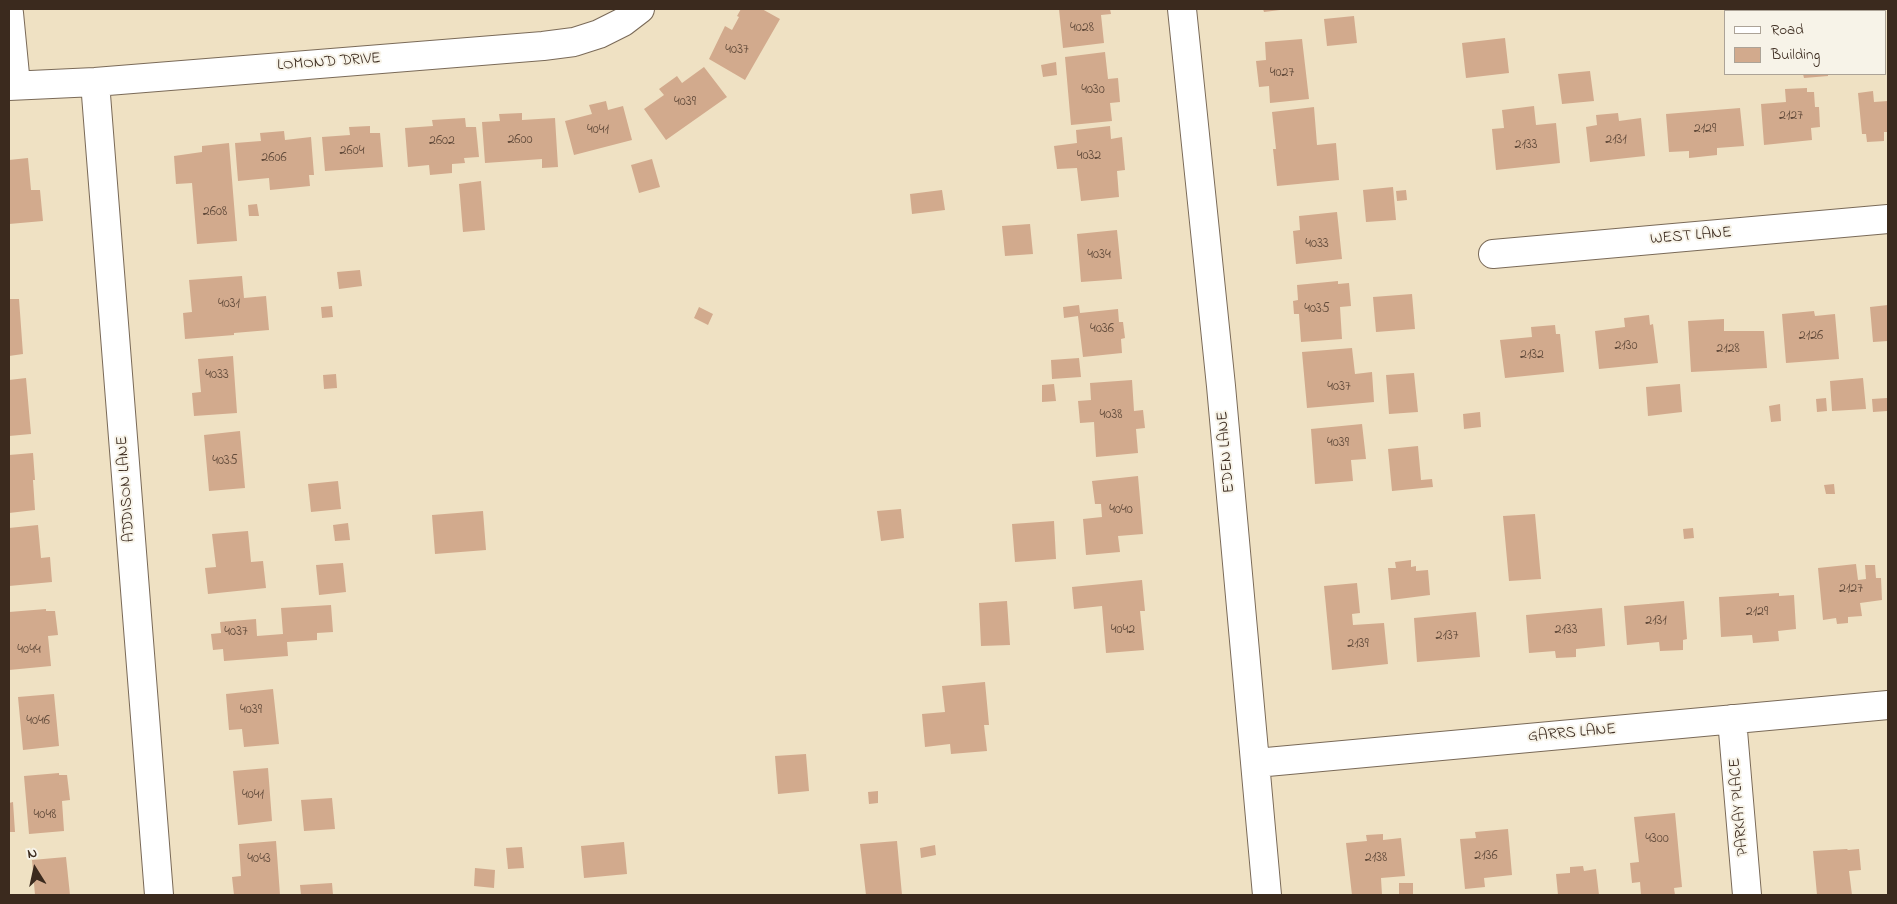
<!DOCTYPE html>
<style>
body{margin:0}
#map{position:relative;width:1897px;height:904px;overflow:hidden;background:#efe1c3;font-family:"Indie Flower",sans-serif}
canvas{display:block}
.frame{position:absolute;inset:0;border:10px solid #3b2a1e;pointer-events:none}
.legend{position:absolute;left:1724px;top:10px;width:162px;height:65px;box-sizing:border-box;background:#f7f3e8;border:1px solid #aca397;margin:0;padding:6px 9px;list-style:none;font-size:15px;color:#3b2a1e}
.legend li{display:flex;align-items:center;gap:10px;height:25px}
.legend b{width:25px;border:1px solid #aca397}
.north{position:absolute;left:10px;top:844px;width:50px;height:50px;-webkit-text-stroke:4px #f7f3e8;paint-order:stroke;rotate:350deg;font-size:14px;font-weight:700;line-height:20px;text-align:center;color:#3b2a1e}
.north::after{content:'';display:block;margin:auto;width:18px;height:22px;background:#3b2a1e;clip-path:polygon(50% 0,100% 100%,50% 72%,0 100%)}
</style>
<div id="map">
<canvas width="1897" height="904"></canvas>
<div class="frame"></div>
<ul class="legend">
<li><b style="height:6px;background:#fff"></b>Road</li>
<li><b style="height:14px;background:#d2aa8d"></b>Building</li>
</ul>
<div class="north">N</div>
</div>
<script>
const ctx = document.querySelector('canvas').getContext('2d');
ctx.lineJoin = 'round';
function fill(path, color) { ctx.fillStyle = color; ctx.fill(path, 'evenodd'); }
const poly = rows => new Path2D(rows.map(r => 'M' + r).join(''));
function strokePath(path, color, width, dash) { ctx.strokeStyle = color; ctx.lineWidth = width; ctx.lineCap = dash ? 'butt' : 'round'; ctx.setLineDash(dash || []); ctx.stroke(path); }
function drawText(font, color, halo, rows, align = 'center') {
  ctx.font = font + ' "Indie Flower",sans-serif'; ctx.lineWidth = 4; ctx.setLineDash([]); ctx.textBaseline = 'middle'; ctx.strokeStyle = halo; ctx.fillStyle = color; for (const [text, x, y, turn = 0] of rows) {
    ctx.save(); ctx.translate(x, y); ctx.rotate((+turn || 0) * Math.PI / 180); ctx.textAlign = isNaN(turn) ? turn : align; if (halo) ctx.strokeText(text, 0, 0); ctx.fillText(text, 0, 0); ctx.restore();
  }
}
fill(poly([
 [741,9,762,9,780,19,745,80,709,59,725,26,732,30,739,17,737,16],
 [1059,9,1110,9,1111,14,1101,15,1104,43,1063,48],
 [1263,9,1280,9,1280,10,1264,12],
 [1354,16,1357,43,1327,46,1324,19],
 [1505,38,1509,73,1466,78,1462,43],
 [1302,39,1309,99,1270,103,1269,86,1259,87,1256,61,1266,60,1265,42],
 [1105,52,1108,79,1118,78,1120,102,1110,103,1112,121,1071,125,1065,57],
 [1056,62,1057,75,1043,77,1041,65],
 [704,67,727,97,666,140,644,109,664,95,659,89,677,76,682,83],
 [1590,71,1594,101,1562,104,1558,74],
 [1803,74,1828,74,1828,76,1804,78],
 [1807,88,1807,92,1814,92,1815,107,1819,107,1820,127,1811,128,1812,140,1764,145,1761,104,1786,102,1785,89],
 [1873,91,1874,102,1888,101,1888,132,1884,132,1884,141,1867,142,1866,134,1862,134,1858,93],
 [606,101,608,110,623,106,632,140,574,155,565,121,592,114,589,105],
 [1534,106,1536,125,1556,123,1560,163,1496,170,1492,129,1504,128,1502,110],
 [1314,107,1317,145,1336,143,1339,180,1277,186,1273,149,1276,149,1272,112],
 [1740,108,1744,146,1717,148,1717,155,1689,158,1689,151,1669,152,1666,114],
 [522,113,522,120,555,118,558,167,542,168,542,159,485,163,482,122,500,121,499,114],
 [1618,113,1619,121,1641,118,1645,156,1590,162,1586,127,1597,125,1596,115],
 [465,118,466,127,476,127,479,157,464,158,465,163,452,164,452,173,430,175,429,165,408,167,405,128,433,126,432,120],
 [370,126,370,133,380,133,383,167,325,171,322,137,350,135,349,127],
 [1110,126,1111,139,1122,137,1125,170,1117,171,1119,197,1081,201,1077,168,1057,169,1054,146,1077,143,1076,130],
 [284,131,285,140,311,137,314,175,309,175,310,186,270,190,269,178,238,181,235,143,261,141,260,133],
 [229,143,237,241,197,244,192,183,176,184,174,156,202,152,202,146],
 [28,158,31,190,40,190,43,221,9,224,9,160],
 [652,159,660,187,639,193,631,165],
 [481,181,485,230,463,232,459,184],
 [1393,187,1396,220,1366,222,1363,190],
 [942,190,945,210,912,214,910,194],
 [1406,190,1407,200,1397,201,1396,191],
 [257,204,259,216,249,216,248,205],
 [1337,212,1342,259,1296,264,1293,231,1300,230,1299,216],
 [1030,224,1033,254,1005,256,1002,226],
 [1117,230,1122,279,1081,282,1077,234],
 [360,270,362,286,339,289,337,272],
 [242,276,244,298,266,296,269,330,234,333,234,335,185,339,183,313,192,312,189,280],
 [1338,281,1338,284,1349,283,1351,306,1340,307,1342,339,1301,342,1299,314,1294,314,1293,301,1298,300,1297,285],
 [1412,294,1415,329,1376,332,1373,297],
 [9,299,19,299,23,354,9,356],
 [1079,305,1080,313,1118,309,1119,322,1123,322,1125,338,1121,339,1122,353,1083,357,1078,316,1064,318,1063,307],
 [1888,305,1888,341,1873,342,1870,307],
 [332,306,333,317,322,318,321,307],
 [699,307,713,314,708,325,694,318],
 [1814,311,1815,316,1835,314,1839,359,1786,363,1782,314],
 [1649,315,1650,325,1653,324,1658,363,1599,369,1595,331,1625,327,1624,318],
 [1724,319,1724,331,1764,331,1767,368,1691,372,1688,321],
 [1555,325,1556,334,1560,334,1564,372,1505,378,1500,340,1532,337,1531,327],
 [1352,348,1355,374,1372,372,1374,402,1307,408,1302,352],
 [233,356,237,413,194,416,192,393,201,392,198,359],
 [1079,358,1081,377,1052,379,1051,360],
 [1414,373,1418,412,1389,414,1386,375],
 [336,374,337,388,324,389,323,375],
 [26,378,31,434,9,436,9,380],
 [1863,378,1866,409,1832,411,1830,381],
 [1132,380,1134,411,1143,410,1145,428,1136,429,1138,453,1096,457,1094,422,1080,423,1078,401,1091,400,1090,383],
 [1054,384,1056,401,1042,402,1042,385],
 [1680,384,1682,412,1648,416,1646,387],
 [1826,398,1827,411,1817,412,1816,399],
 [1887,398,1887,411,1873,412,1872,399],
 [1780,404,1781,421,1771,422,1769,406],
 [1480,412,1481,427,1464,429,1463,414],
 [1362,424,1366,459,1351,460,1353,481,1315,484,1311,429],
 [240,431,245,488,209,491,204,435],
 [1418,446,1421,480,1432,479,1433,487,1392,491,1388,449],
 [33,453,35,480,33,480,35,510,9,513,9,455],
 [1138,476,1143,534,1118,536,1120,552,1086,555,1083,519,1102,517,1101,504,1095,504,1092,481],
 [338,481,341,509,311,512,308,484],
 [1834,484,1835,494,1826,494,1824,485],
 [901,509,904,538,881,541,877,511],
 [483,511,486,550,435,554,432,515],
 [1535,514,1541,579,1509,581,1503,516],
 [1054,521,1056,559,1015,562,1012,524],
 [348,523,350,540,335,541,333,525],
 [38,525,41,558,50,557,52,582,9,586,9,528],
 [1693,528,1694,538,1684,539,1683,529],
 [248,531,251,562,263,561,266,588,208,594,205,568,216,567,212,534],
 [1411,560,1411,567,1416,566,1416,571,1428,570,1430,595,1391,600,1388,568,1396,568,1395,562],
 [343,563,346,592,319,595,316,565],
 [1856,564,1858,580,1866,579,1865,565,1875,565,1876,578,1881,578,1882,600,1860,603,1862,616,1848,617,1848,623,1837,624,1836,618,1823,620,1818,568],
 [1142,580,1145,611,1140,611,1144,650,1106,653,1102,606,1074,609,1072,587],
 [1357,583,1360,613,1352,614,1353,625,1384,623,1388,664,1332,670,1324,586],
 [1779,593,1779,596,1794,595,1796,629,1778,631,1779,641,1753,643,1752,635,1721,637,1719,597],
 [1007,601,1010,645,981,646,979,603],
 [1684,601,1687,639,1683,640,1683,650,1660,651,1659,642,1627,645,1624,606],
 [331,605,333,632,317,633,317,640,287,642,288,656,224,661,223,649,213,650,211,634,221,633,220,622,256,619,257,636,283,634,281,608],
 [1602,608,1605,646,1576,649,1576,657,1556,658,1555,651,1529,653,1526,615],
 [46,609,46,611,55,611,58,635,48,636,51,666,9,670,9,612],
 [1476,612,1480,657,1417,662,1414,618],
 [985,682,989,725,984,725,987,751,951,754,950,744,925,747,922,714,945,712,942,686],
 [273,689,279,744,244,747,242,729,229,730,226,694],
 [54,694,59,746,23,750,18,697],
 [806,754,809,791,778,794,775,756],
 [268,768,272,821,238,825,233,771],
 [59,773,59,775,67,775,70,800,62,801,64,831,29,834,24,776],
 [878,791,878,803,869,804,868,792],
 [332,798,335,829,304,831,301,800],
 [13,802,15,832,9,832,9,803],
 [1675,813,1682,887,1674,888,1675,895,1641,895,1640,882,1632,883,1630,863,1639,862,1634,817],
 [1508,829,1512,875,1484,878,1485,887,1465,889,1460,839,1476,838,1475,832],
 [1383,834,1383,840,1401,838,1405,876,1381,878,1382,895,1352,895,1346,843,1367,841,1366,835],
 [276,841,280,895,234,895,232,877,241,876,239,844],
 [897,841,902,895,866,895,860,844],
 [624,842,627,874,584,878,581,846],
 [935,845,936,855,921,858,920,848],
 [522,847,524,868,508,869,506,848],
 [1847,849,1848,850,1859,849,1861,870,1849,871,1852,895,1817,895,1813,851],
 [66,857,70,895,35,895,32,860],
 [1583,866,1584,871,1596,869,1599,895,1558,895,1556,874,1570,873,1570,867],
 [475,868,495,870,494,888,474,886],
 [332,883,333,895,301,895,300,885],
 [1399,883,1413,883,1413,895,1399,895]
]), '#d2aa8d');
const minor = poly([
 [1182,9,1221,386,1267,895],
 [9,13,16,85],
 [95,82,159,895],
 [9,86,95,82,543,46,574,42,599,34,623,22,640,9],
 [1493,254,1888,219],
 [1732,719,1747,895],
 [1256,763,1888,705]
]);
strokePath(minor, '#7a6a58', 30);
strokePath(minor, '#fff', 28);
drawText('14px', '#614a3a', null, [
 ["4028",1082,29],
 ["4037",737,51],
 ["4027",1282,74],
 ["4030",1093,91],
 ["4039",685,103],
 ["2127",1791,117],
 ["2129",1705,130],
 ["4041",598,131],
 ["2600",520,141],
 ["2131",1616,141],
 ["2602",442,142],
 ["2133",1526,146],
 ["2604",352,152],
 ["4032",1089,157],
 ["2606",274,159],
 ["2608",215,213],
 ["4033",1317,245],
 ["4034",1099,256],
 ["4031",229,305],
 ["4035",1317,310],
 ["4036",1102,330],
 ["2126",1811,337],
 ["2130",1626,347],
 ["2128",1728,350],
 ["2132",1532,356],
 ["4033",217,376],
 ["4037",1339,388],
 ["4038",1111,416],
 ["4039",1338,444],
 ["4035",225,462],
 ["4040",1121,511],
 ["2127",1851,590],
 ["2129",1757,613],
 ["2131",1656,622],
 ["4042",1123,631],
 ["2133",1566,631],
 ["4037",236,633],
 ["2137",1447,637],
 ["2139",1358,645],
 ["4044",29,651],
 ["4039",251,711],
 ["4046",38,722],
 ["4041",253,796],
 ["4048",45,816],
 ["4300",1657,840],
 ["2136",1486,857],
 ["2138",1376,859],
 ["4043",259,860]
]);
drawText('16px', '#3b2a1e', '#f7f3e8', [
 ["LOMOND DRIVE",329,63,-4],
 ["WEST LANE",1691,237,-5],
 ["EDEN LANE",1227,452,-95],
 ["ADDISON LANE",127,489,-94],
 ["GARRS LANE",1572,734,-5],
 ["PARKAY PLACE",1740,807,-95]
]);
</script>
